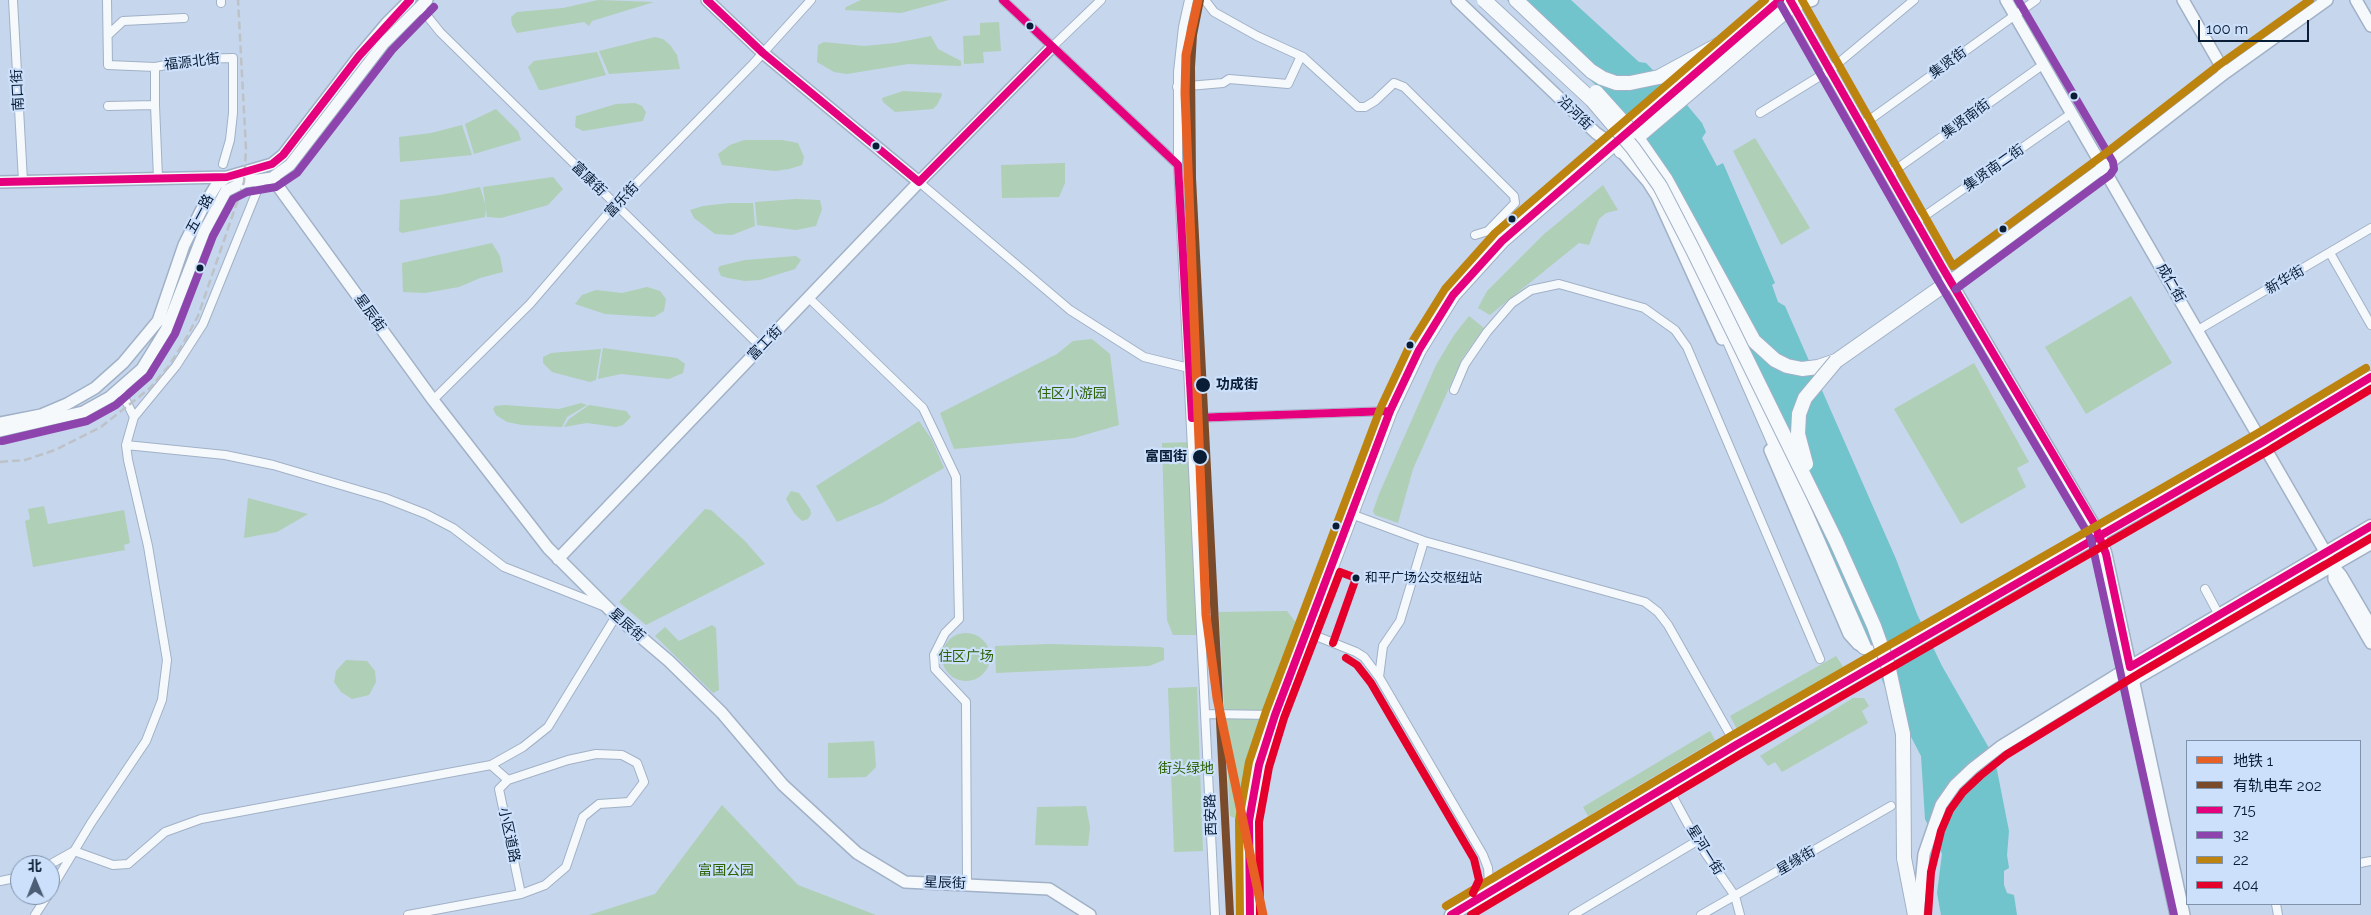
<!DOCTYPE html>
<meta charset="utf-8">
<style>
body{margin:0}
#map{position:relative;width:2371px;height:915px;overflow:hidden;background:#c6d6ec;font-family:Raleway,"Noto Sans SC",sans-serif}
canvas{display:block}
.legend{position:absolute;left:2186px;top:740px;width:175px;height:165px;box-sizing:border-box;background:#cce0fb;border:1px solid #7e92ac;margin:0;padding:6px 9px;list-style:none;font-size:15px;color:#0a1d36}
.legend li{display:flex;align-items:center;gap:10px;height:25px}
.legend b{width:25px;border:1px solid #7e92ac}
.north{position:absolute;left:10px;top:855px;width:50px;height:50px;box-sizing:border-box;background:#cce0fb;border:1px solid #7e92ac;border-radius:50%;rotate:359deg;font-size:14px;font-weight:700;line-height:20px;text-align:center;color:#0a1d36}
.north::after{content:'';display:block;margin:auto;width:18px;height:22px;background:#4c5e76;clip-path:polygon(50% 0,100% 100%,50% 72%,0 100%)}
.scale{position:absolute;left:2198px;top:20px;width:111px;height:22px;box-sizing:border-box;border:2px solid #0a1d36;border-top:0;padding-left:6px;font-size:15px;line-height:18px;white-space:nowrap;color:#0a1d36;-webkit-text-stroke:4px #cce0fb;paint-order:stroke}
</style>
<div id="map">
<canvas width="2371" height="915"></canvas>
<ul class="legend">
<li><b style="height:6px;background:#e66123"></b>地铁 1</li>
<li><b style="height:6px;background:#7a4b2a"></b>有轨电车 202</li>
<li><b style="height:6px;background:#e5007d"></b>715</li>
<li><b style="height:6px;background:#8e44ad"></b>32</li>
<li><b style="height:6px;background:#bc840e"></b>22</li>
<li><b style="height:6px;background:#e4002b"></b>404</li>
</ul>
<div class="north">北</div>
<div class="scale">100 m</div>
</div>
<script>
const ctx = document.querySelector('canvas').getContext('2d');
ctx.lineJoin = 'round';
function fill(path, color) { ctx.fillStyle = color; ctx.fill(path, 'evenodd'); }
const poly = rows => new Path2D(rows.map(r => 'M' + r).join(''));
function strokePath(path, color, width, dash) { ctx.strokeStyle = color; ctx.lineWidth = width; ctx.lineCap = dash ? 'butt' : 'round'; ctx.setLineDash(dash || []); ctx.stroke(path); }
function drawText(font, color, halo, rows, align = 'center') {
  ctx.font = font + ' Raleway,"Noto Sans SC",sans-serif'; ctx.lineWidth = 4.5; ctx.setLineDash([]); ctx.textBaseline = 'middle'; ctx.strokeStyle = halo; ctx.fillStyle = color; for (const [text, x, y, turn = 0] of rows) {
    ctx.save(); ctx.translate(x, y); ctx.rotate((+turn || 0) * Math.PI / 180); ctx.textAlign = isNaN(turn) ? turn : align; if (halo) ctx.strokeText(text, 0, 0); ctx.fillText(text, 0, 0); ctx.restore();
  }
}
fill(poly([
 [598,0,654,2,592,21,589,26,584,22,517,33,512,25,511,17,517,12,563,8],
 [861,0,949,0,901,13,845,10,846,7],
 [999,22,1001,51,983,52,984,63,964,64,963,36,980,35,980,23],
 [931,36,938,49,961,61,961,66,908,64,847,74,834,72,817,62,818,45,824,42,864,46,895,43],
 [655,37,663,39,670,45,677,55,680,69,609,74,599,51],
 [597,52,606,75,543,90,539,90,528,67,534,61],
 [903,91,941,93,942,95,937,105,933,109,895,112,883,102,882,98],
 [635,103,642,106,646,112,643,121,583,131,575,127,576,116,616,104],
 [496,109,518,131,521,140,474,154,465,124],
 [462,125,472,155,400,162,399,137,431,133],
 [1755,138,1810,228,1781,245,1733,151],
 [744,140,782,140,798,143,804,157,802,165,789,169,775,171,722,165,718,154,730,145],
 [1065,163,1065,183,1059,197,1002,198,1001,165],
 [553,177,563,189,548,205,501,218,487,217,483,187],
 [1603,185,1618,210,1606,213,1599,219,1589,245,1579,243,1490,315,1478,308,1487,291,1543,235],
 [480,187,486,207,485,217,402,233,399,231,400,200,440,195],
 [796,199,820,200,822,209,816,226,796,230,757,225,755,202],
 [730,203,753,203,755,226,732,235,715,234,694,218,690,210,703,206],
 [492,243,500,256,503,272,480,278,459,287,425,293,403,292,402,263],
 [796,256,801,260,795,269,760,280,745,281,728,278,721,276,718,269,720,266,745,260],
 [647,287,660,291,666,299,664,311,654,317,605,314,575,304,582,295,596,290,622,293],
 [2131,296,2172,363,2086,414,2045,347],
 [1469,316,1484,328,1462,359,1413,469,1398,523,1375,515,1373,511,1379,494,1436,365,1454,335],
 [1092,339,1110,354,1119,425,1074,438,954,449,940,413,1057,354,1073,341],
 [603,348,677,358,685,364,683,373,669,379,621,374,598,379],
 [601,349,596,380,590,382,552,372,543,363,543,357,551,353],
 [1974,363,2029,462,2017,468,2026,487,1961,524,1894,409],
 [581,403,587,405,567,417,562,427,522,425,507,422,496,415,493,409,495,406,505,405,559,409],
 [589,405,626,411,631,417,623,425,616,427,587,423,564,427,569,419],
 [919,421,932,440,944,468,882,503,837,522,816,486],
 [1191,442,1198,635,1173,635,1167,620,1162,443],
 [791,491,799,493,810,509,811,514,808,519,802,521,794,513,786,499],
 [248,498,308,514,277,532,244,538],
 [44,506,48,524,124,510,130,543,124,545,125,550,33,567,25,521,30,519,28,509],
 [705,509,711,510,745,541,765,564,646,625,619,602],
 [1287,611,1297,624,1250,752,1235,818,1230,816,1219,612],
 [712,625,716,628,719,690,713,693,655,636,665,627,679,641],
 '942 657a24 24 0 1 1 48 0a24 24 0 1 1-48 0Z',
 [1049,644,1160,647,1164,648,1164,660,1149,666,996,673,995,646],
 [1836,656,1844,668,1737,729,1730,716],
 [346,660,367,661,375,671,376,682,369,695,352,699,341,692,334,682,336,671],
 [1197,687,1203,851,1174,852,1168,688],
 [1853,698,1864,698,1869,706,1862,711,1868,723,1782,772,1775,762,1768,766,1760,756],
 [1710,731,1715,740,1588,816,1583,807],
 [874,741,876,767,866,777,828,778,828,743],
 [722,805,798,885,876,915,589,915,655,894],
 [1086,806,1090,827,1088,846,1035,845,1037,807]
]), '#afcfb6');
fill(poly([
 [1507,0,1571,0,1639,62,1646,63,1682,99,1702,123,1706,132,1702,138,1717,166,1723,163,1775,283,1772,285,1778,302,1785,306,1896,559,1917,614,1942,666,1989,748,1997,770,2009,831,2007,855,2009,868,2004,871,2004,885,2007,893,2014,895,2017,915,1941,915,1937,893,1942,854,1925,819,1921,756,1886,689,1825,550,1701,247,1609,98]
]), '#71c4cc');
const street = poly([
 [13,0,23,181],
 [107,0,108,65,155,67,198,59,233,58,233,113,230,140,223,164],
 [221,0,221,3],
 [1003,0,1178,165],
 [1189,0,1183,27,1178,72,1178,165,1215,915],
 [1205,0,1214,12,1257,36,1303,57,1358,107,1365,107,1375,101,1394,83,1404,87,1514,196,1515,203,1488,231,1475,235],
 [420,7,440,32,761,347],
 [108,35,123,21,184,18],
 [1052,47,1101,0],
 [1177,87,1223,83,1229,79,1288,84,1301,56],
 [155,105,155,67],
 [108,106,155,105,158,178],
 [1760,113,1830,70,1914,0],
 [1861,126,2036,0],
 [1888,175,2044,64],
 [919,182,1070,310,1144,357,1189,368],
 [1916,222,2072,113],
 [2330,253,2371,325],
 [809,298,923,408,956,477,959,619,945,633,934,655,935,669,966,702,967,883],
 [2198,330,2371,228],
 [1454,390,1465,364,1487,332,1512,303,1531,290,1559,284,1644,308,1675,330,1687,347,1820,659],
 [433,400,530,304,616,204,753,64,811,0],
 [134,417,176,366,203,324,261,181],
 [1192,418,1390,411],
 [126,445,225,455,273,465,385,498,426,514,453,528,504,567,603,606],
 [1351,514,1424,541,1645,602,1658,612,1668,625,1736,745],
 [2205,589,2219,615],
 [1306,632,1356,652,1364,657,1379,677,1483,855,1488,868,1489,882,1483,895],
 [1379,677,1383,646,1400,621,1424,541],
 [1207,714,1275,715],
 [508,780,499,789,521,894],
 [1667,786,1697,841,1735,896,1740,915],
 [2360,863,2371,861],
 [49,865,74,851,113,865,128,864,165,832,201,819,491,765,523,747,548,727,616,616],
 [0,881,20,877],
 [50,891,91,823,146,741,162,700,167,660,148,546,128,460,126,445,134,417,120,389],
 [2276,904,2278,915],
 [35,915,48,895],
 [408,915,521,894,545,885,566,867,583,817,599,804,629,802,644,782,637,763,622,755,596,754,568,760,508,780,491,765],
 [1573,915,1697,841],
 [1701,915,1891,806]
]);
const secondary = poly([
 [707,0,763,53,919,182],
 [1457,0,1596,133,1621,151,1648,182,1657,196,1722,339],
 [1790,0,1942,267,2100,535,2106,554,2184,915],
 [2006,0,2334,567,2341,575,2371,626],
 [2183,0,2225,73],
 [2356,0,2371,26],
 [272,178,433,400,548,548,616,616,669,661,722,713,783,785,857,853,905,882,1049,889,1090,915],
 [0,182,228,177],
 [1950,281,2112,161,2225,73,2327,0],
 [0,423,41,415,67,404,95,388,123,363,158,321,184,245,203,207,217,184,227,177,272,164,283,155,359,56,387,23,410,0],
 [0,431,83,412,110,397,142,369,166,330,204,232,226,191,244,182,272,178,290,165,384,43,427,0],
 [1770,450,1849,634,1858,644,1870,651,1891,651],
 [2099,544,2099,559,2176,915],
 [558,559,919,182,1052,47],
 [2334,567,2334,579,2371,643],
 [1918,915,1924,854,1941,805,1955,785,1973,768,2000,747,2128,668]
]);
const primary = poly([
 [1793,5,1812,0],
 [2130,667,2371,526],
 [2123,672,2133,680,2371,543],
 [1451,915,1736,745,2115,526,2263,442,2371,377]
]);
const highway = poly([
 [1516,0,1591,71,1602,78,1616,83,1630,83,1659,77,1718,45],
 [1637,138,1666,180,1754,341,1775,360,1787,366,1802,369,1818,367,1836,361,1950,281],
 [1621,151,1799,0],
 [1723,325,1864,647],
 [1904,858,1915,915],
 [1250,915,1249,821,1259,765,1275,715,1390,411,1419,350,1453,295,1502,241,1780,0]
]);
strokePath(street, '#a1b1c7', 10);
strokePath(secondary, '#a1b1c7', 14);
strokePath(primary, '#a1b1c7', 15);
strokePath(highway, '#a1b1c7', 16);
strokePath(street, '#f6f9fc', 8);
strokePath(secondary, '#f6f9fc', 11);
strokePath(primary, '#f6f9fc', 12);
strokePath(highway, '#f6f9fc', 14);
strokePath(poly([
 [0,462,25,460,55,450,101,427,150,388,168,367,184,342,198,316,244,182,246,149,238,0]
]), '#bdc2c8', 2.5, [8, 4]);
const highwayBridge = poly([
 [1484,0,1592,100,1633,148,1660,186,1693,250,1836,541,1874,626,1888,665,1903,734,1904,858],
 [1596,92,1632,132],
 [1806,464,1798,434,1799,414,1805,398,1836,361]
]);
strokePath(highwayBridge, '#a1b1c7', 16, []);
strokePath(highwayBridge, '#f6f9fc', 14);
strokePath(poly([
 [707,0,763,53,919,182,1052,47],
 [1003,0,1178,165,1192,418,1390,411],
 [1790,0,1942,267,2094,523,2106,554,2130,667,2371,526],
 [0,182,227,177,272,164,283,155,359,56,410,0],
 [1250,915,1249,821,1259,765,1275,715,1390,411,1419,350,1453,295,1502,241,1780,0],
 [1451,915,1736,745,2263,442,2371,377]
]), '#e5007d', 8);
strokePath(poly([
 [1781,5,1933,272,2091,539,2174,915],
 [1956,289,2110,175,2114,169,2113,162,2018,0],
 [2,441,87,421,116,405,149,376,175,334,213,236,233,199,247,192,276,187,297,173,392,50,434,7]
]), '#8e44ad', 8);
strokePath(poly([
 [1802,0,1953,266,2106,153,2219,65,2310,0],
 [1446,906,1731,736,2258,433,2366,368],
 [1240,915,1239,820,1249,762,1266,711,1381,407,1410,345,1445,289,1495,233,1765,0]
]), '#bc840e', 8);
strokePath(poly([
 [1346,658,1357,665,1371,683,1474,859,1479,880,1473,893],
 [1260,915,1259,822,1269,767,1284,718,1340,572,1356,578,1333,643],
 [1471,915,1741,754,2268,451,2371,389],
 [1928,915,1931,872,1941,831,1950,810,1963,792,1980,776,2006,755,2135,676,2371,538]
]), '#e4002b', 8);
strokePath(poly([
 [1200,0,1193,35,1191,67,1192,178,1230,915]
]), '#7a4b2a', 8);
strokePath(poly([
 [1198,0,1186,55,1185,93,1206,615,1217,698,1263,915]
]), '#e66123', 9);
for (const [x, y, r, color] of [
 [1030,26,4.5,"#0a1d36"],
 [2074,96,4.5,"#0a1d36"],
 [876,146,4.5,"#0a1d36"],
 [1512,219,4.5,"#0a1d36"],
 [2003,229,4.5,"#0a1d36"],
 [200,268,4.5,"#0a1d36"],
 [1410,345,4.5,"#0a1d36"],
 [1203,385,8,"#0a1d36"],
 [1200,457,8,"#0a1d36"],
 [1336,526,4.5,"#0a1d36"],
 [1356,578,4.5,"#0a1d36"]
]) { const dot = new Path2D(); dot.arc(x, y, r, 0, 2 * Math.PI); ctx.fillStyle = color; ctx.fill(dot); strokePath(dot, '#cce0fb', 2); }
drawText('13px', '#0a1d36', '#cce0fb', [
 ["和平广场公交枢纽站",1365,578]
], 'left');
drawText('14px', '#0a1d36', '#cce0fb', [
 ["福源北街",192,62,-7],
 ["集贤街",1948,63,-36],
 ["南口街",18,90,-93],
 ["沿河街",1575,113,44],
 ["集贤南街",1966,119,-36],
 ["集贤南二街",1994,168,-35],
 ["富康街",589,179,44],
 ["富乐街",622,200,-47],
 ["五一路",200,214,-62],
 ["新华街",2285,280,-30],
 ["成仁街",2171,283,60],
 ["星辰街",370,313,54],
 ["富工街",765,343,-46],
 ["星辰街",627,625,41],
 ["西安路",1211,815,-92],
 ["小区道路",509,835,78],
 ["星河一街",1705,850,58],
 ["星缘街",1796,861,-30],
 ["星辰街",945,883,2]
]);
drawText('bold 14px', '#0a1d36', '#cce0fb', [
 ["功成街",1216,385],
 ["富国街",1187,457,"right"]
], 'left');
drawText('14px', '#2d6406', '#cce0fb', [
 ["住区小游园",1072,394],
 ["住区广场",966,657],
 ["街头绿地",1186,769],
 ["富国公园",726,871]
]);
</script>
